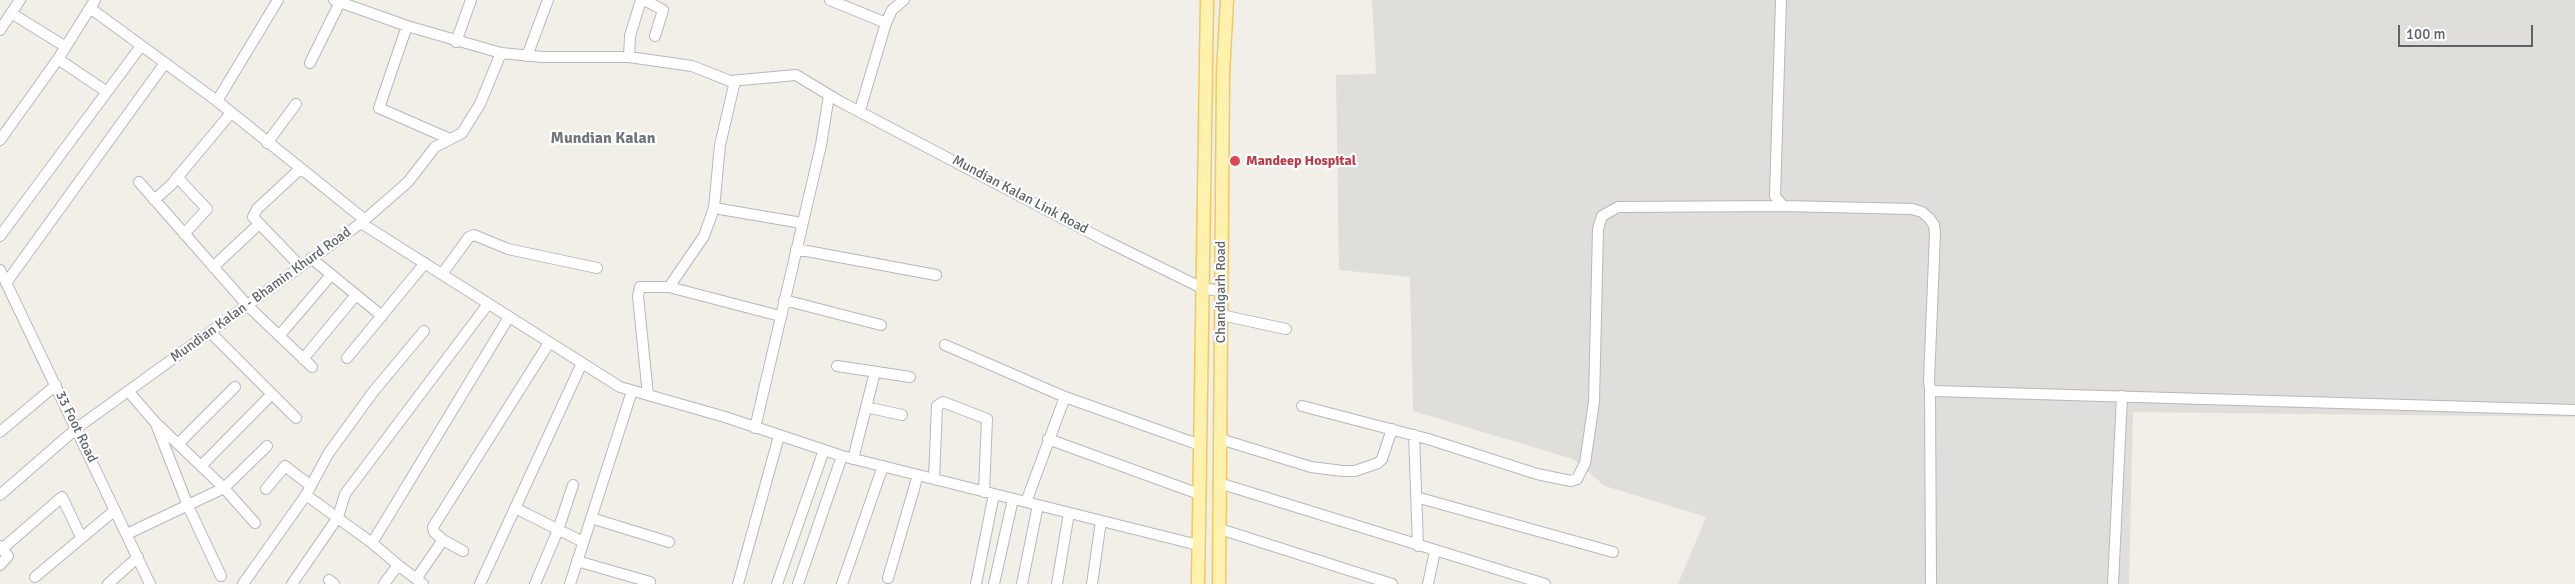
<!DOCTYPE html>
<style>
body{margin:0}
#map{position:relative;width:2575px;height:584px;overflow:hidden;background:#f1efe8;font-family:Signika,sans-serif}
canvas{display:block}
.scale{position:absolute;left:2398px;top:25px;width:135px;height:22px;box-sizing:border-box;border:2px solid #5f6368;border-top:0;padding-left:6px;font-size:15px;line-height:18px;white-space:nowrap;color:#5f6368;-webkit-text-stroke:4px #fff;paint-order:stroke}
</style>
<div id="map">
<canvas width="2575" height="584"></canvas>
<div class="scale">100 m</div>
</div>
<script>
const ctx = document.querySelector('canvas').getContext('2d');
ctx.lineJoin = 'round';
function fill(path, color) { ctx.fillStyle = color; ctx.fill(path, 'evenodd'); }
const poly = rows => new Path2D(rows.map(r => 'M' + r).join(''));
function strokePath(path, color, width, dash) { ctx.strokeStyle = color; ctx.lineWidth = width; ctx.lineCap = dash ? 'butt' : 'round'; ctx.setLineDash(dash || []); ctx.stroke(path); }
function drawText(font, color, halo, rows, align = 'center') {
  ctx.font = font + ' Signika,sans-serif'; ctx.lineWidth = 4.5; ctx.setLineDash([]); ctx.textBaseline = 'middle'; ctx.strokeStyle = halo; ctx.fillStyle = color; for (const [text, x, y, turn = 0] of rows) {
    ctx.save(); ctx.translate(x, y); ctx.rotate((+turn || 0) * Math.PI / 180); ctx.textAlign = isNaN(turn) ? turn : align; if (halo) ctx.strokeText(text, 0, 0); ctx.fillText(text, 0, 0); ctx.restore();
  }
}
fill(poly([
 [1372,0,2575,0,2575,417,2133,412,2129,584,1678,584,1706,517,1605,486,1573,459,1413,411,1410,277,1339,270,1336,75,1376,74]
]), '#e0deda');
const minor = poly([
 [278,0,217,101,365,220],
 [334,0,407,26,501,53,543,57,629,57,692,66,730,81,796,75,839,101,1104,240,1202,288,1221,291],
 [644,0,663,10,655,36],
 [830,0,886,23,860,110],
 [1781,0,1775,196,1783,206,1912,209,1922,212,1929,218,1934,225,1935,234,1929,381,1930,389,1934,391,2575,410],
 [90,8,217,101],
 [11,13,66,47],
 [886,23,892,10,904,0],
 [407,26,379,108,450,139],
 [0,30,20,0],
 [456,42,471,0],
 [527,56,548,0],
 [629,57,630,36,641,0],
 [58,59,107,92],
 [310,63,340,2],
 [0,140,58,59,95,0],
 [267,143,296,104],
 [177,177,207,209,184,234],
 [139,182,247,305,312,367],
 [154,200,171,185,231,113],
 [714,208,802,223],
 [361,223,408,182,435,147,462,133,480,104,501,53],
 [0,236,141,46],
 [796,249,936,275],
 [311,258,382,316],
 [300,266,253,217,257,209,300,169],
 [213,267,259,224],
 [0,270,150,584],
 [442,274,469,237,474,235,508,249,597,268],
 [6,283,165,63],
 [669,287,704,236,714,208,720,145,735,81],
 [784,300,881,325],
 [1221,315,1286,329],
 [210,332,296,418],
 [279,336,331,275],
 [945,345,1065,397,1200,445],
 [347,358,425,263],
 [303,359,356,295],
 [837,366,910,377],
 [1930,389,1931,584],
 [648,395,638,296,640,287,669,287,780,316],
 [1302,406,1428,439,1537,474,1571,481,1577,479,1585,463,1594,402,1598,229,1602,216,1618,207,1783,206],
 [866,407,902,415],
 [156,424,188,506,221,576],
 [755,428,821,145,829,95],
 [0,432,56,385],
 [1414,435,1418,546],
 [1048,439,1199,494],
 [1220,439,1311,467,1343,471,1355,471,1378,463,1382,459,1392,429],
 [178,444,235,387],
 [853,459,875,372],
 [201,466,272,394],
 [934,479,937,406,943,402,987,419,984,492],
 [1219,483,1545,584],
 [266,489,285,466,311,486],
 [0,495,77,428,361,223,620,387,725,417,842,456,1198,545],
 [306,495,372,543],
 [1416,497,1613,552],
 [1026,502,1065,397],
 [515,508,583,542],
 [591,518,669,542],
 [255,523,224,488,267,446],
 [1220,529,1392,584],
 [127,534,224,488,154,421,128,391],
 [0,546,8,556,0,565],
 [2,549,62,497,81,537],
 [463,551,443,540,434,532,433,527,549,343],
 [577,561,650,582],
 [398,565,423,584],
 [35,577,115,510],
 [888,578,918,475],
 [416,579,443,540],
 [329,580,334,584],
 [108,584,138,557],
 [243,584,306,495,328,454,373,392,424,331],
 [292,584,338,517,345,494,488,304],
 [384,584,398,565,372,543,509,317],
 [480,584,582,363],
 [535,584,558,530,573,485],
 [570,584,632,391],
 [738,584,779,436],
 [777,584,824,450],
 [798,584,842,456],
 [842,584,883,466],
 [976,584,994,494],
 [994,584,1013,499],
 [1022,584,1038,505],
 [1057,584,1069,513],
 [1092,584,1101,521],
 [1428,584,1435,551],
 [2113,584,2122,396]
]);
const major = poly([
 [1198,584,1207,0],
 [1219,584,1223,73,1227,0]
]);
strokePath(minor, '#b5b8bc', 12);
strokePath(major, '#f2c960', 15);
strokePath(minor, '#fff', 10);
strokePath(major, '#fff2af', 12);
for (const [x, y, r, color] of [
 [1235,161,6,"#e0444e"]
]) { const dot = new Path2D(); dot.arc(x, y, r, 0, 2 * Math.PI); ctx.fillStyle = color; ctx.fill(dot); strokePath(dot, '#fff', 2); }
drawText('bold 14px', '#be3a42', '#fff', [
 ["Mandeep Hospital",1246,161]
], 'left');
drawText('14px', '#5f6368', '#fff', [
 ["Mundian Kalan Link Road",1020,195,28],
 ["Chandigarh Road",1221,292,-90],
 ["Mundian Kalan - Bhamin Khurd Road",261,295,-36],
 ["33 Foot Road",76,427,64]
]);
drawText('bold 16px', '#70757a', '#fff', [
 ["Mundian Kalan",603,139]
]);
</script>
